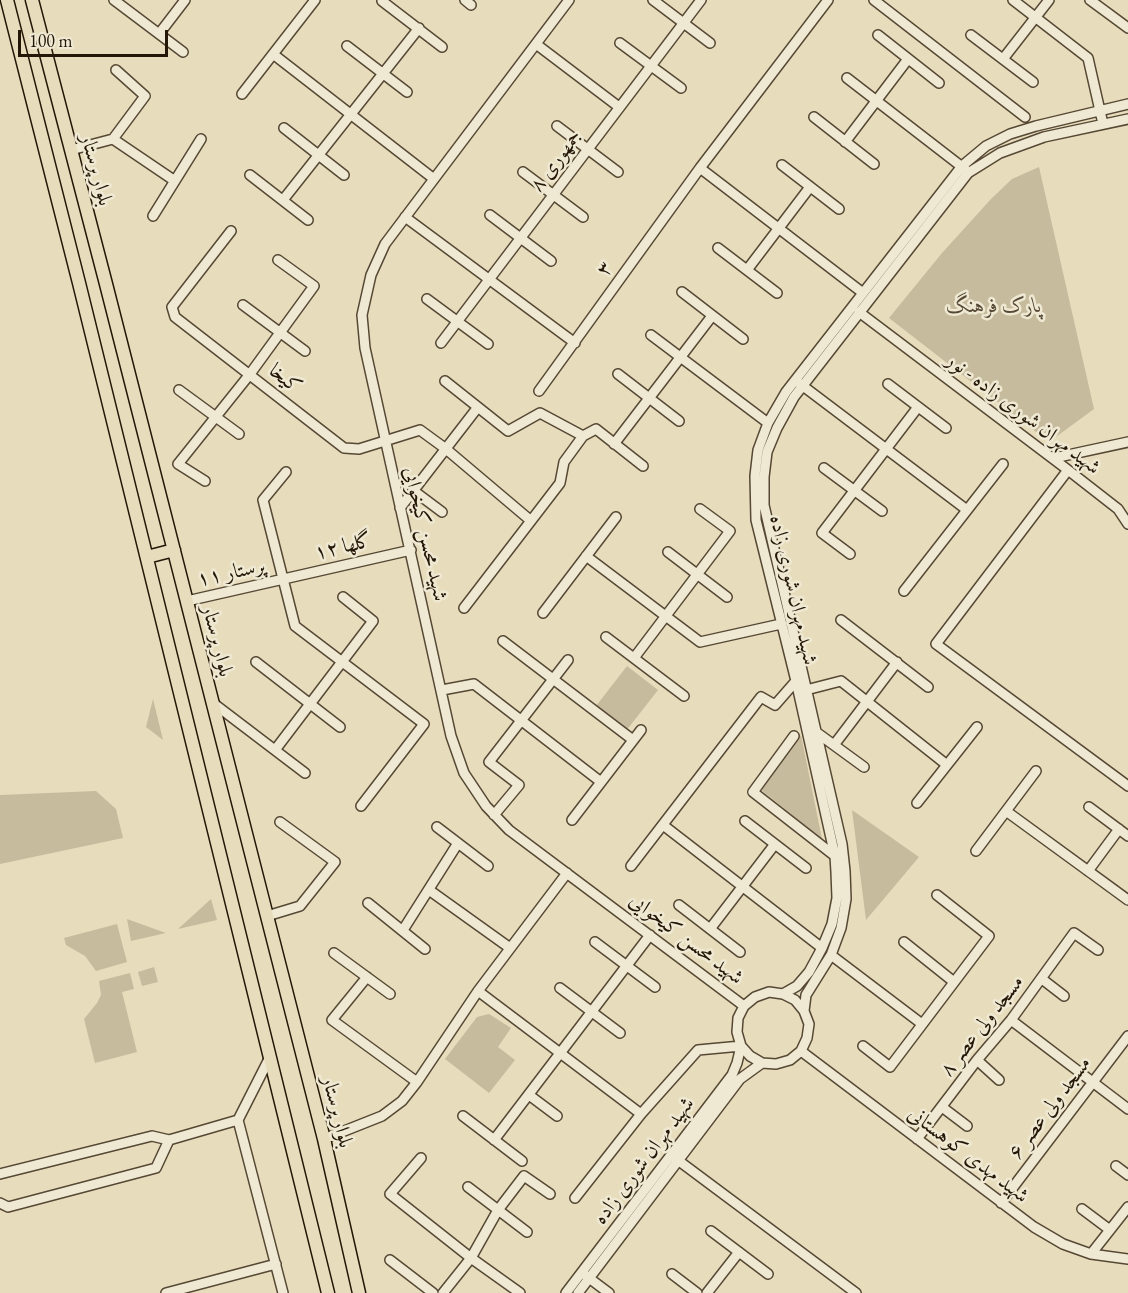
<!DOCTYPE html>
<meta charset="utf-8">
<style>
body{margin:0}
#map{position:relative;width:1128px;height:1293px;overflow:hidden;background:#e7ddbc;font-family:"EB Garamond",serif}
canvas{display:block}
.scale{position:absolute;left:18px;top:30px;width:150px;height:27px;box-sizing:border-box;border:3px solid #251707;border-top:0;padding-left:8px;font-size:18px;line-height:21px;white-space:nowrap;color:#251707;-webkit-text-stroke:4px #efe9d3;paint-order:stroke}
</style>
<div id="map">
<canvas width="1128" height="1293"></canvas>
<div class="scale">100 m</div>
</div>
<script>
const ctx = document.querySelector('canvas').getContext('2d');
ctx.lineJoin = 'round';
function fill(path, color) { ctx.fillStyle = color; ctx.fill(path, 'evenodd'); }
const poly = rows => new Path2D(rows.map(r => 'M' + r).join(''));
function strokePath(path, color, width, dash) { ctx.strokeStyle = color; ctx.lineWidth = width; ctx.lineCap = dash ? 'butt' : 'round'; ctx.setLineDash(dash || []); ctx.stroke(path); }
function drawText(font, color, halo, rows, align = 'center') {
  ctx.font = font + ' "EB Garamond",Amiri,serif'; ctx.lineWidth = 5; ctx.setLineDash([]); ctx.textBaseline = 'middle'; ctx.strokeStyle = halo; ctx.fillStyle = color; for (const [text, x, y, turn = 0] of rows) {
    ctx.save(); ctx.translate(x, y); ctx.rotate((+turn || 0) * Math.PI / 180); ctx.textAlign = isNaN(turn) ? turn : align; if (halo) ctx.strokeText(text, 0, 0); ctx.fillText(text, 0, 0); ctx.restore();
  }
}
fill(poly([
 [1039,167,1094,409,1049,442,889,318,942,253,991,199,1012,179],
 [627,666,658,690,626,731,596,706],
 [153,699,163,740,146,727],
 [801,735,822,839,760,789],
 [96,791,116,809,123,838,0,864,0,795],
 [852,810,919,857,866,920],
 [211,899,217,920,178,929],
 [127,919,166,933,131,941],
 [117,924,127,962,96,971,85,956,66,945,64,938],
 [154,967,158,982,142,986,138,972],
 [130,973,134,989,122,992,137,1052,95,1063,84,1019,97,1003,101,995,99,981],
 [489,1014,511,1028,498,1047,515,1060,489,1093,445,1059,477,1017]
]), '#c6bb9d');
const minor = poly([
 [114,0,183,52],
 [465,0,471,5],
 [569,0,385,244,371,275,362,315,365,348,451,736,464,773,486,806,509,830,744,1006],
 [653,0,710,43],
 [874,0,1025,117],
 [1013,0,1088,58,1103,124],
 [1090,0,1128,28],
 [382,1,442,47],
 [159,34,185,0],
 [878,35,939,83],
 [971,35,1033,82],
 [620,43,681,88],
 [536,44,619,107],
 [347,46,407,92],
 [273,54,434,179],
 [1003,59,1049,0],
 [116,70,145,96,113,139,175,181],
 [847,78,966,170],
 [242,94,315,0],
 [814,117,874,164],
 [557,126,618,172],
 [284,128,344,175],
 [845,142,908,59],
 [71,150,113,139],
 [782,165,839,209],
 [700,168,863,293],
 [523,172,583,217],
 [250,175,308,220],
 [283,200,419,28],
 [490,215,551,261],
 [153,216,201,139],
 [405,217,575,343],
 [231,231,172,307,175,317,344,448,359,449,420,430,446,449,530,520],
 [718,248,777,293],
 [747,270,810,187],
 [682,292,743,339],
 [427,299,488,344],
 [243,305,305,351],
 [859,312,1068,470,1118,509,1128,524],
 [651,335,768,423],
 [441,343,701,0],
 [618,374,679,421],
 [445,381,508,431,540,413,583,436],
 [799,383,967,510],
 [888,384,946,428],
 [179,390,239,434],
 [539,391,700,168,828,0],
 [614,444,712,316],
 [1054,458,1128,442],
 [824,468,882,511],
 [1068,470,936,644,1128,786],
 [286,472,263,500,295,626,424,724,361,806],
 [205,481,178,464,250,374,314,286,278,260],
 [414,491,442,512],
 [400,508,478,407],
 [668,552,727,597],
 [850,554,822,533,918,407],
 [586,556,700,642,781,624],
 [904,591,1003,464],
 [187,601,411,550],
 [464,608,560,483,564,462,583,436,596,429,643,466],
 [543,613,616,517],
 [841,620,928,687],
 [606,637,684,696],
 [503,641,633,740],
 [634,658,730,531,700,509],
 [256,662,340,727],
 [442,690,474,684,601,782],
 [806,690,841,681,947,765],
 [213,703,305,773],
 [816,732,864,767],
 [794,736,753,792,835,856],
 [834,745,897,662],
 [275,750,373,621,343,597],
 [917,803,977,727],
 [1089,807,1128,836],
 [1006,811,1128,900],
 [494,815,519,785,489,762,568,660],
 [572,820,641,730],
 [745,821,806,868],
 [663,825,822,948],
 [437,827,488,866],
 [976,851,1036,771],
 [631,866,761,697,775,705,796,681],
 [1088,871,1119,829],
 [429,890,510,948],
 [368,903,425,949],
 [679,905,740,952],
 [267,916,300,906,335,862,280,822],
 [710,929,775,844],
 [403,930,458,843],
 [595,942,655,987],
 [904,942,954,982],
 [334,953,390,994],
 [831,955,922,1024],
 [367,977,332,1020,417,1082],
 [1042,979,1064,996],
 [560,988,620,1033],
 [478,991,641,1114],
 [783,994,797,986,809,972,822,948,832,924,837,898,836,872,835,856,796,681,756,520,755,476,758,450,768,423,786,392,962,166,986,146,1010,134,1036,126,1128,104],
 [804,1011,795,1000,783,994,769,992,755,997,744,1006,738,1018,737,1032,741,1046,750,1056,762,1063,776,1064,790,1060,801,1051,807,1038,809,1024,804,1011,806,995,831,955,841,928,846,899,845,871,842,844,764,505,764,477,767,452,777,428,794,397,968,173,1000,153,1044,137,1128,119],
 [1011,1020,1128,1109],
 [863,1046,890,1067,989,936,937,895],
 [801,1051,1034,1227,1063,1244,1091,1254,1128,1259],
 [977,1060,999,1080],
 [529,1095,557,1116],
 [942,1107,967,1126],
 [463,1116,522,1161],
 [238,1120,283,1293],
 [324,1139,382,1116,402,1101,417,1082,478,991,567,873],
 [917,1139,977,1060,1011,1020,1074,933,1098,950],
 [169,1140,238,1120,270,1057],
 [494,1140,650,935],
 [421,1158,390,1194,471,1258,520,1293],
 [675,1158,856,1293],
 [1116,1166,1128,1175],
 [0,1174,152,1136,169,1140],
 [468,1187,527,1232],
 [0,1203,8,1207,156,1168,169,1140],
 [1001,1203,1128,1036],
 [1082,1209,1110,1230],
 [711,1231,768,1274],
 [1091,1254,1128,1207],
 [390,1260,433,1293],
 [672,1274,697,1293],
 [585,1275,609,1293],
 [166,1293,276,1264],
 [443,1293,471,1258,498,1210,524,1176,550,1194],
 [566,1293,732,1075,737,1063,741,1046,698,1050,641,1114,575,1198],
 [578,1293,740,1079,762,1063],
 [707,1293,739,1252]
]);
const major = poly([
 [7,0,79,283,328,1293],
 [32,0,106,284,267,916,324,1139,359,1293],
 [147,557,174,550]
]);
strokePath(minor, '#564834', 12);
strokePath(major, '#251707', 15);
strokePath(minor, '#efe9d3', 9);
strokePath(major, '#e7ddbc', 12);
drawText('21px', '#251707', '#efe9d3', [
 ["جمهوری ۸",556,161,-53],
 ["بلوار پرستار",96,170,75],
 ["۳",605,269,-54],
 ["کیخا",285,379,38],
 ["شهید مهران شوری زاده - نور",1023,414,37],
 ["شهید محسن کیخوایی",425,534,77],
 ["گلها ۱۲",343,547,-13],
 ["پرستار ۱۱",231,573,-12],
 ["شهید مهران شوری زاده",793,590,77],
 ["بلوار پرستار",217,641,76],
 ["شهید محسن کیخوایی",686,939,37],
 ["مسجد ولی عصر ۸",982,1026,-52],
 ["مسجد ولی عصر ۶",1050,1108,-53],
 ["بلوار پرستار",337,1112,76],
 ["شهید مهدی کوهستانی",968,1155,37],
 ["شهید مهران شوری زاده",644,1161,-53]
]);
drawText('italic 21px', '#554834', '#efe9d3', [
 ["پارک فرهنگ",994,306]
]);
</script>
